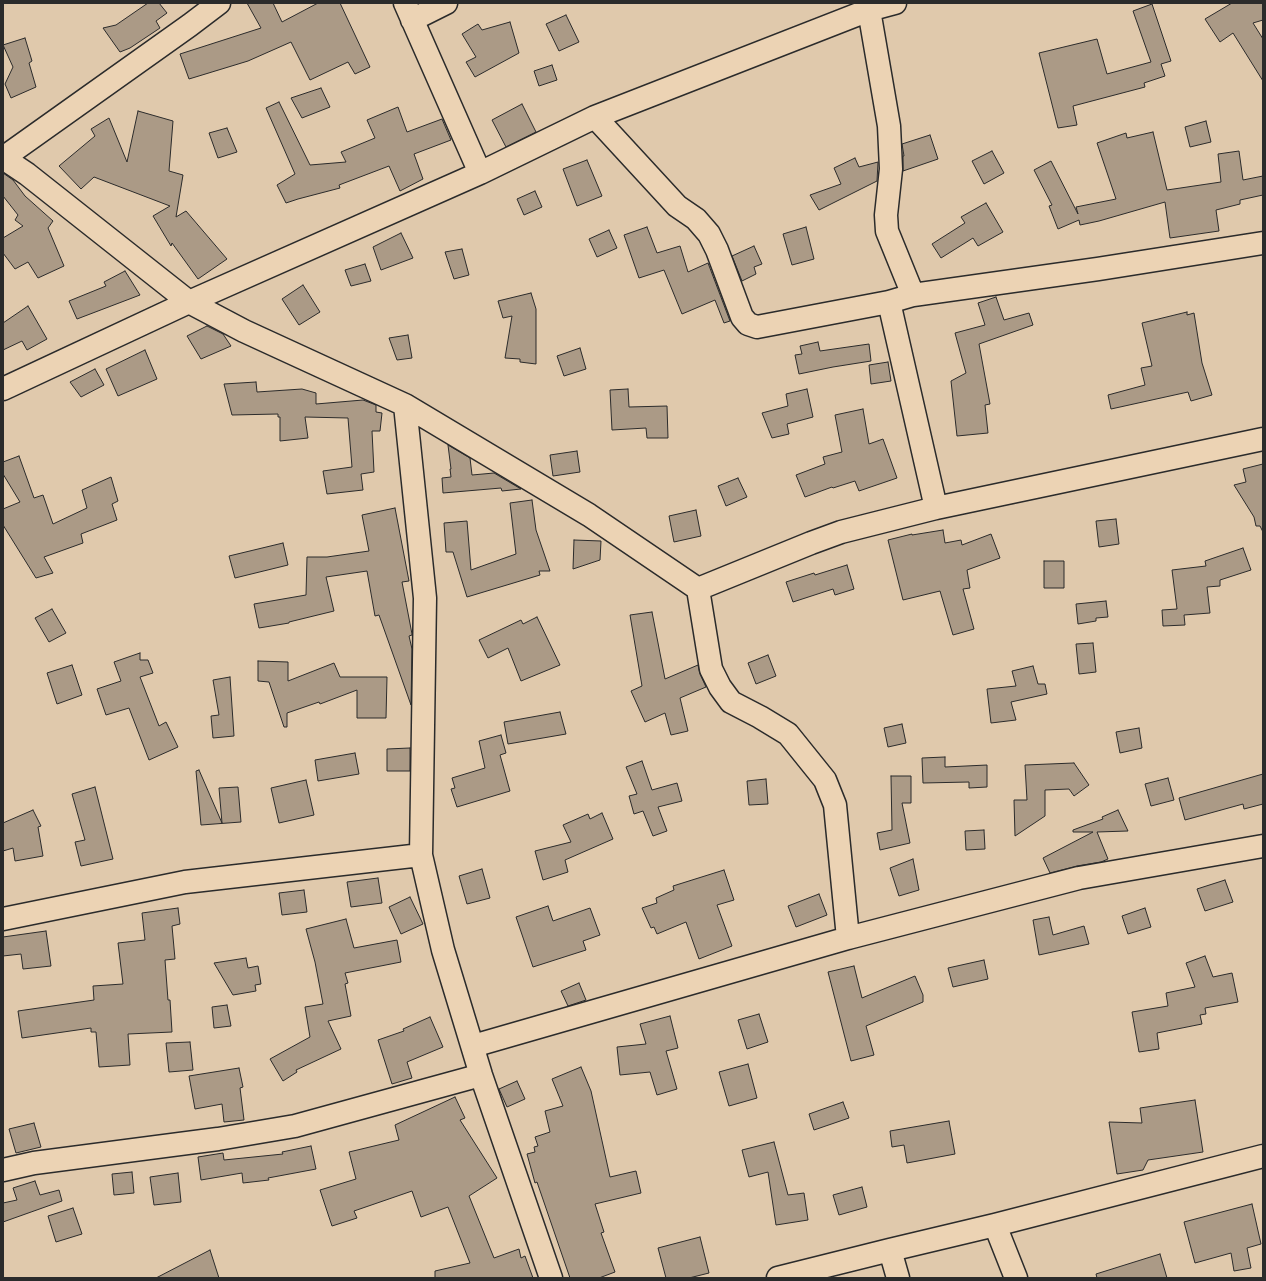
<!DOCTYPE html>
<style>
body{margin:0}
#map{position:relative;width:1266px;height:1281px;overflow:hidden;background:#e0c9ac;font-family:"Gochi Hand",sans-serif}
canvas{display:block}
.frame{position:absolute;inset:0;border:4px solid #2b2b2b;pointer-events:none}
</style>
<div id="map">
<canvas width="1266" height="1281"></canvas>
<div class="frame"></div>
</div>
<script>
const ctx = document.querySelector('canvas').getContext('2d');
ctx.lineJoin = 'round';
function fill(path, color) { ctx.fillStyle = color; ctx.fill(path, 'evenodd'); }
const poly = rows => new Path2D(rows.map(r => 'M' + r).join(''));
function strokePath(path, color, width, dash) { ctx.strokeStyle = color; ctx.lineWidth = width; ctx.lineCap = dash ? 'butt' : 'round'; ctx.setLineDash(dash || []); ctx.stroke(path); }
const building = poly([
 [148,3,159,3,167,13,156,21,160,28,130,48,120,52,103,28,116,25,148,3],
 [247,3,273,3,282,22,318,3,340,3,370,67,355,74,348,62,310,80,291,42,248,61,189,79,180,54,261,28,247,3],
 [1232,3,1263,3,1263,20,1253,23,1263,39,1263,81,1233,33,1220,42,1205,19,1232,3],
 [1152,4,1171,61,1161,64,1165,76,1144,83,1145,87,1073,106,1077,125,1058,128,1039,53,1097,39,1107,74,1151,62,1133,11,1152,4],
 [566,15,579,42,559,51,546,24,566,15],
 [510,22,519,53,475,77,466,62,476,57,462,34,478,24,482,30,510,22],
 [25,38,32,61,29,63,36,87,11,98,5,84,13,67,3,45,25,38],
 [552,65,557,80,539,86,534,71,552,65],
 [321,88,330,107,302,118,291,98,321,88],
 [279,102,310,165,346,162,341,152,375,138,367,120,398,107,407,132,442,119,451,140,414,154,423,179,400,191,389,166,339,185,340,188,298,199,286,203,277,185,295,174,266,108,279,102],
 [522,104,536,132,506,147,492,120,522,104],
 [138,111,173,121,169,171,183,175,176,217,186,211,227,259,198,279,172,243,171,246,153,216,170,206,94,177,81,189,59,166,95,136,91,129,109,118,127,162,138,111],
 [1206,121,1211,142,1190,147,1185,127,1206,121],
 [227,128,237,152,218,158,209,133,227,128],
 [1153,132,1167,190,1221,182,1218,154,1239,151,1243,180,1263,176,1263,195,1240,200,1240,204,1216,210,1219,231,1170,238,1165,202,1099,221,1080,225,1079,220,1058,229,1049,206,1052,205,1034,170,1051,161,1078,214,1076,207,1116,199,1097,143,1126,133,1127,138,1153,132],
 [930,135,938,159,903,171,903,156,904,156,902,144,930,135],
 [992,151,1004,173,984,184,972,161,992,151],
 [855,158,859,167,878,162,877,181,819,210,810,195,841,184,834,168,855,158],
 [587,160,602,196,577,206,563,169,587,160],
 [3,173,13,180,25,196,53,221,48,228,64,266,38,278,28,262,15,269,3,253,3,238,23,226,15,220,18,215,3,196,3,173],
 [535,191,542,207,524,215,517,199,535,191],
 [986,203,1003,232,978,246,973,238,941,258,932,244,965,223,961,217,986,203],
 [647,227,657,253,680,246,688,272,708,263,730,321,724,323,715,300,682,314,664,270,639,278,624,235,647,227],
 [806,227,814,259,792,265,783,234,806,227],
 [609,230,617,248,597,257,589,239,609,230],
 [401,233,413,258,381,270,373,247,401,233],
 [754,246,762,264,754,267,756,274,742,281,732,256,754,246],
 [462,249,469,275,454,279,445,252,462,249],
 [365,264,371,281,351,286,345,270,365,264],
 [125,271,140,295,77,319,69,301,106,286,104,282,125,271],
 [303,285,320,312,299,325,282,299,303,285],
 [531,293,536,309,536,364,520,362,520,359,505,358,512,316,503,318,498,301,531,293],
 [996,297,1004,320,1029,313,1033,325,979,344,990,404,985,405,988,433,957,436,951,381,966,373,955,333,985,325,978,303,996,297],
 [28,306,47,339,27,350,22,341,3,350,3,323,28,306],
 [1187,312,1187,315,1194,313,1202,363,1212,395,1191,401,1188,392,1111,409,1108,395,1145,385,1141,368,1152,366,1142,323,1187,312],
 [207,326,223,334,231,346,201,359,187,336,207,326],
 [408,335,412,358,397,360,389,338,408,335],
 [818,342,820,351,869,344,871,361,833,367,799,374,795,355,802,354,800,346,818,342],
 [580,348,586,369,564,376,557,356,580,348],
 [145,350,157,379,118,396,106,369,145,350],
 [888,362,891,381,871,384,869,365,888,362],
 [95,369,104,385,81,397,70,382,95,369],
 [256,382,257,392,302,389,316,393,316,404,363,400,376,405,376,412,382,413,380,431,372,431,374,472,361,474,363,490,327,494,323,471,352,467,348,418,305,417,308,438,280,441,280,417,278,417,278,414,232,415,224,384,256,382],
 [628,389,629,407,667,406,668,438,647,438,646,428,612,430,610,390,628,389],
 [807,389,813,417,787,424,789,434,772,438,762,413,788,406,786,394,807,389],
 [863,409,869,444,883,439,897,478,859,491,855,481,833,488,832,487,805,497,796,475,825,464,823,457,842,452,835,415,863,409],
 [448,445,470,458,472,475,494,473,521,489,502,491,501,488,443,493,442,478,451,477,450,469,451,469,448,445],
 [577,451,580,472,553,476,550,455,577,451],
 [19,456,34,498,43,495,53,524,87,508,82,490,111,477,118,501,112,504,117,520,81,534,83,543,44,557,53,573,36,578,3,525,3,509,20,502,3,474,3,462,19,456],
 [1263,464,1263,532,1260,526,1256,526,1254,517,1234,485,1246,482,1243,469,1263,464],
 [738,478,747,497,726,506,718,486,738,478],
 [532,500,536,530,550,571,539,571,540,575,467,597,453,552,446,552,444,523,467,521,471,570,516,554,510,503,532,500],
 [395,508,409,581,402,582,412,634,412,635,409,636,412,649,411,705,379,615,375,616,367,571,326,577,334,611,289,622,289,623,259,628,254,604,306,595,307,557,327,557,369,551,362,515,395,508],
 [696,510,701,536,674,542,669,516,696,510],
 [1116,519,1119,544,1099,547,1096,521,1116,519],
 [943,530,945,543,961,540,962,545,991,534,1000,558,967,570,970,588,963,589,974,629,953,635,940,591,903,600,888,540,912,534,912,535,943,530],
 [574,540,601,541,600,560,573,569,574,540],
 [283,543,288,565,235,578,229,556,283,543],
 [1243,548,1251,570,1220,580,1220,586,1207,587,1210,613,1184,615,1185,625,1163,626,1162,610,1177,609,1172,570,1206,566,1205,561,1243,548],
 [1044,561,1064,561,1064,588,1044,588,1044,561],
 [847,565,854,589,835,595,833,589,793,602,786,582,814,573,815,575,847,565],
 [1106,601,1108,617,1096,618,1096,621,1078,624,1076,604,1106,601],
 [52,609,66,633,49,642,35,618,52,609],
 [652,612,665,679,698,665,700,674,706,687,680,698,688,731,671,735,665,713,645,722,631,691,642,686,630,615,652,612],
 [537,617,560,665,521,681,508,648,488,658,479,640,521,620,523,624,537,617],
 [1093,643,1096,672,1079,674,1076,644,1093,643],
 [140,653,140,660,148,660,153,673,140,677,159,726,166,722,178,747,149,760,129,708,106,715,97,689,121,681,114,662,140,653],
 [768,655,776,676,756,684,748,663,768,655],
 [258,661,288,662,288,681,334,663,340,677,387,677,386,718,357,718,357,690,320,704,319,702,287,713,287,727,284,727,269,682,258,681,258,661],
 [72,665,82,695,57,704,47,673,72,665],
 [1033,666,1038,684,1045,684,1047,694,1011,702,1016,720,991,723,987,689,1016,686,1012,671,1033,666],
 [230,677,234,736,213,738,211,716,219,715,213,680,230,677],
 [560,712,566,734,508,744,504,722,560,712],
 [902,724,906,743,888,747,884,728,902,724],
 [1139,728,1142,748,1120,753,1116,732,1139,728],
 [501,735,506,753,500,755,510,791,457,807,451,789,455,788,452,778,485,768,479,741,501,735],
 [410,748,410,771,387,771,387,749,410,748],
 [355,753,359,774,318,781,315,760,355,753],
 [945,757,945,767,987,765,987,787,969,788,969,782,923,783,922,758,945,757],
 [642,761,652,790,677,783,682,801,658,807,667,831,653,836,643,811,634,814,629,796,637,794,626,767,642,761],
 [1074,763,1089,785,1074,796,1069,789,1045,790,1045,816,1015,836,1014,800,1027,800,1025,765,1074,763],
 [199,770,222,823,219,788,238,787,241,822,201,825,196,771,199,770],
 [1263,774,1263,804,1244,809,1243,804,1185,820,1179,798,1263,774],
 [891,776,911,776,911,803,902,803,910,843,880,850,877,833,892,830,891,776],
 [1168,778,1174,800,1151,806,1145,784,1168,778],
 [766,779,768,804,749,805,747,781,766,779],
 [306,780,314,815,279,823,271,788,306,780],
 [95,787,113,859,81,866,75,842,85,840,72,794,95,787],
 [33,810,41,826,38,827,43,856,15,861,13,848,3,851,3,823,33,810],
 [1118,810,1128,831,1097,832,1108,859,1101,862,1077,866,1050,873,1043,858,1093,832,1073,832,1073,830,1103,819,1102,817,1118,810],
 [602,813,613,839,565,860,568,872,543,880,535,851,571,842,563,825,588,814,590,819,602,813],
 [984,830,985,849,966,850,965,831,984,830],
 [913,859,919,890,899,896,890,868,913,859],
 [482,869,490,898,467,904,459,876,482,869],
 [724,870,734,900,717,905,732,946,699,959,686,922,657,934,654,927,651,928,642,908,657,903,656,898,674,890,673,886,724,870],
 [378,878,382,903,351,907,347,882,378,878],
 [1225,880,1233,902,1205,911,1197,889,1225,880],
 [304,890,307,912,282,915,279,893,304,890],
 [819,894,827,915,796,927,788,906,819,894],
 [410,897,423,924,401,934,389,907,410,897],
 [548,906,553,921,590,908,600,935,583,941,586,950,533,967,516,917,548,906],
 [178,908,180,924,172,926,175,959,165,960,168,1000,170,1000,172,1032,128,1034,130,1065,99,1067,96,1032,91,1032,91,1028,22,1038,18,1011,94,1000,93,986,123,984,118,943,145,940,142,913,178,908],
 [1145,908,1151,927,1128,934,1122,916,1145,908],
 [1049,917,1053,935,1084,926,1089,944,1039,955,1033,920,1049,917],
 [346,919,354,948,397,940,401,962,345,973,348,983,345,984,351,1016,328,1021,341,1049,296,1070,297,1072,283,1081,270,1059,310,1037,305,1007,323,1004,315,962,306,929,346,919],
 [46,931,51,966,23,969,21,954,3,956,3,937,46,931],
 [1205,956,1213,977,1232,973,1238,1002,1205,1008,1206,1014,1200,1015,1202,1024,1157,1033,1159,1049,1139,1052,1132,1012,1168,1006,1166,993,1195,987,1186,963,1205,956],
 [246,958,248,968,258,966,261,984,255,985,256,991,233,995,214,963,246,958],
 [984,960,988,979,953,987,948,968,984,960],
 [854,966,862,998,915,976,923,995,923,1002,866,1026,874,1055,851,1061,828,972,854,966],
 [579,983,586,1000,568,1006,561,991,579,983],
 [227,1005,231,1026,214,1028,212,1007,227,1005],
 [759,1014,768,1042,747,1049,738,1020,759,1014],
 [670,1016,678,1048,666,1051,677,1089,657,1095,650,1072,620,1075,617,1047,646,1044,640,1024,670,1016],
 [430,1017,443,1047,407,1062,412,1078,392,1084,378,1040,404,1031,403,1029,430,1017],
 [190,1042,193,1070,169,1072,166,1043,190,1042],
 [748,1064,757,1098,729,1106,719,1072,748,1064],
 [581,1067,591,1091,610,1177,636,1171,641,1193,595,1204,604,1232,601,1233,615,1272,599,1278,570,1278,537,1182,535,1183,527,1154,535,1152,534,1147,538,1146,535,1137,550,1132,545,1111,563,1106,552,1079,581,1067],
 [239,1068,243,1087,240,1088,244,1120,224,1122,222,1104,195,1109,189,1076,239,1068],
 [517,1081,525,1099,507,1107,499,1089,517,1081],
 [455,1097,465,1118,460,1120,497,1178,469,1196,494,1258,519,1249,521,1258,525,1256,533,1278,435,1278,435,1271,470,1263,448,1207,421,1217,412,1191,354,1211,357,1218,332,1226,320,1190,356,1179,349,1152,399,1140,395,1125,455,1097],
 [1195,1100,1203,1152,1148,1160,1143,1170,1117,1174,1109,1122,1142,1123,1140,1108,1195,1100],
 [843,1102,849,1118,814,1130,809,1114,843,1102],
 [949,1121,955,1154,907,1163,904,1145,892,1147,890,1131,949,1121],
 [34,1123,41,1147,16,1153,9,1129,34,1123],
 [774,1142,788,1195,804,1193,808,1220,776,1225,768,1172,749,1177,742,1150,774,1142],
 [311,1146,316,1169,268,1178,269,1180,243,1183,242,1173,201,1180,198,1157,223,1153,224,1160,283,1154,282,1152,311,1146],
 [132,1172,134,1193,114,1195,112,1174,132,1172],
 [178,1173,181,1202,154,1205,150,1177,178,1173],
 [35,1181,40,1195,59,1190,62,1201,3,1222,3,1203,17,1200,13,1188,35,1181],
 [862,1187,867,1207,839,1215,833,1195,862,1187],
 [1252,1204,1261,1244,1247,1248,1251,1268,1234,1271,1231,1253,1195,1263,1184,1222,1252,1204],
 [73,1208,82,1234,56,1242,48,1216,73,1208],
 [700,1237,709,1273,689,1278,666,1278,658,1248,700,1237],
 [210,1250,219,1278,156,1278,210,1250],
 [1160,1254,1167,1278,1097,1278,1096,1274,1160,1254]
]);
fill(building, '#ab9a86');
strokePath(building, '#2b2b2b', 1);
const minor = poly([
 [405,3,480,173],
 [866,3,869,10,889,126,891,169,886,215,887,231,913,295],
 [412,20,446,3],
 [595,117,677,206,696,219,709,234,717,250,742,317,748,324,757,327,889,302,913,295,1098,269,1263,243],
 [3,158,27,174,189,302,244,331,405,405,589,515,698,589,711,669,720,687,731,702,760,717,788,734,825,780,835,805,848,938],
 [3,158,190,25,219,3],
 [889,302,936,508],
 [3,389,189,302,480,173,595,117,869,10,895,3],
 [405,405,425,598,421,855,443,950,481,1075,551,1278],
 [698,589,811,543,841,532,936,508,1263,439],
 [3,919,185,882,421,855],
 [473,1046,848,938,1079,878,1263,846],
 [3,1170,34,1163,218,1139,295,1126,481,1075],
 [995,1225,1016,1278],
 [890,1250,898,1278],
 [778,1278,890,1250,995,1225,1263,1156]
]);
strokePath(minor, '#2b2b2b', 25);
strokePath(minor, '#ecd3b4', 22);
</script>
